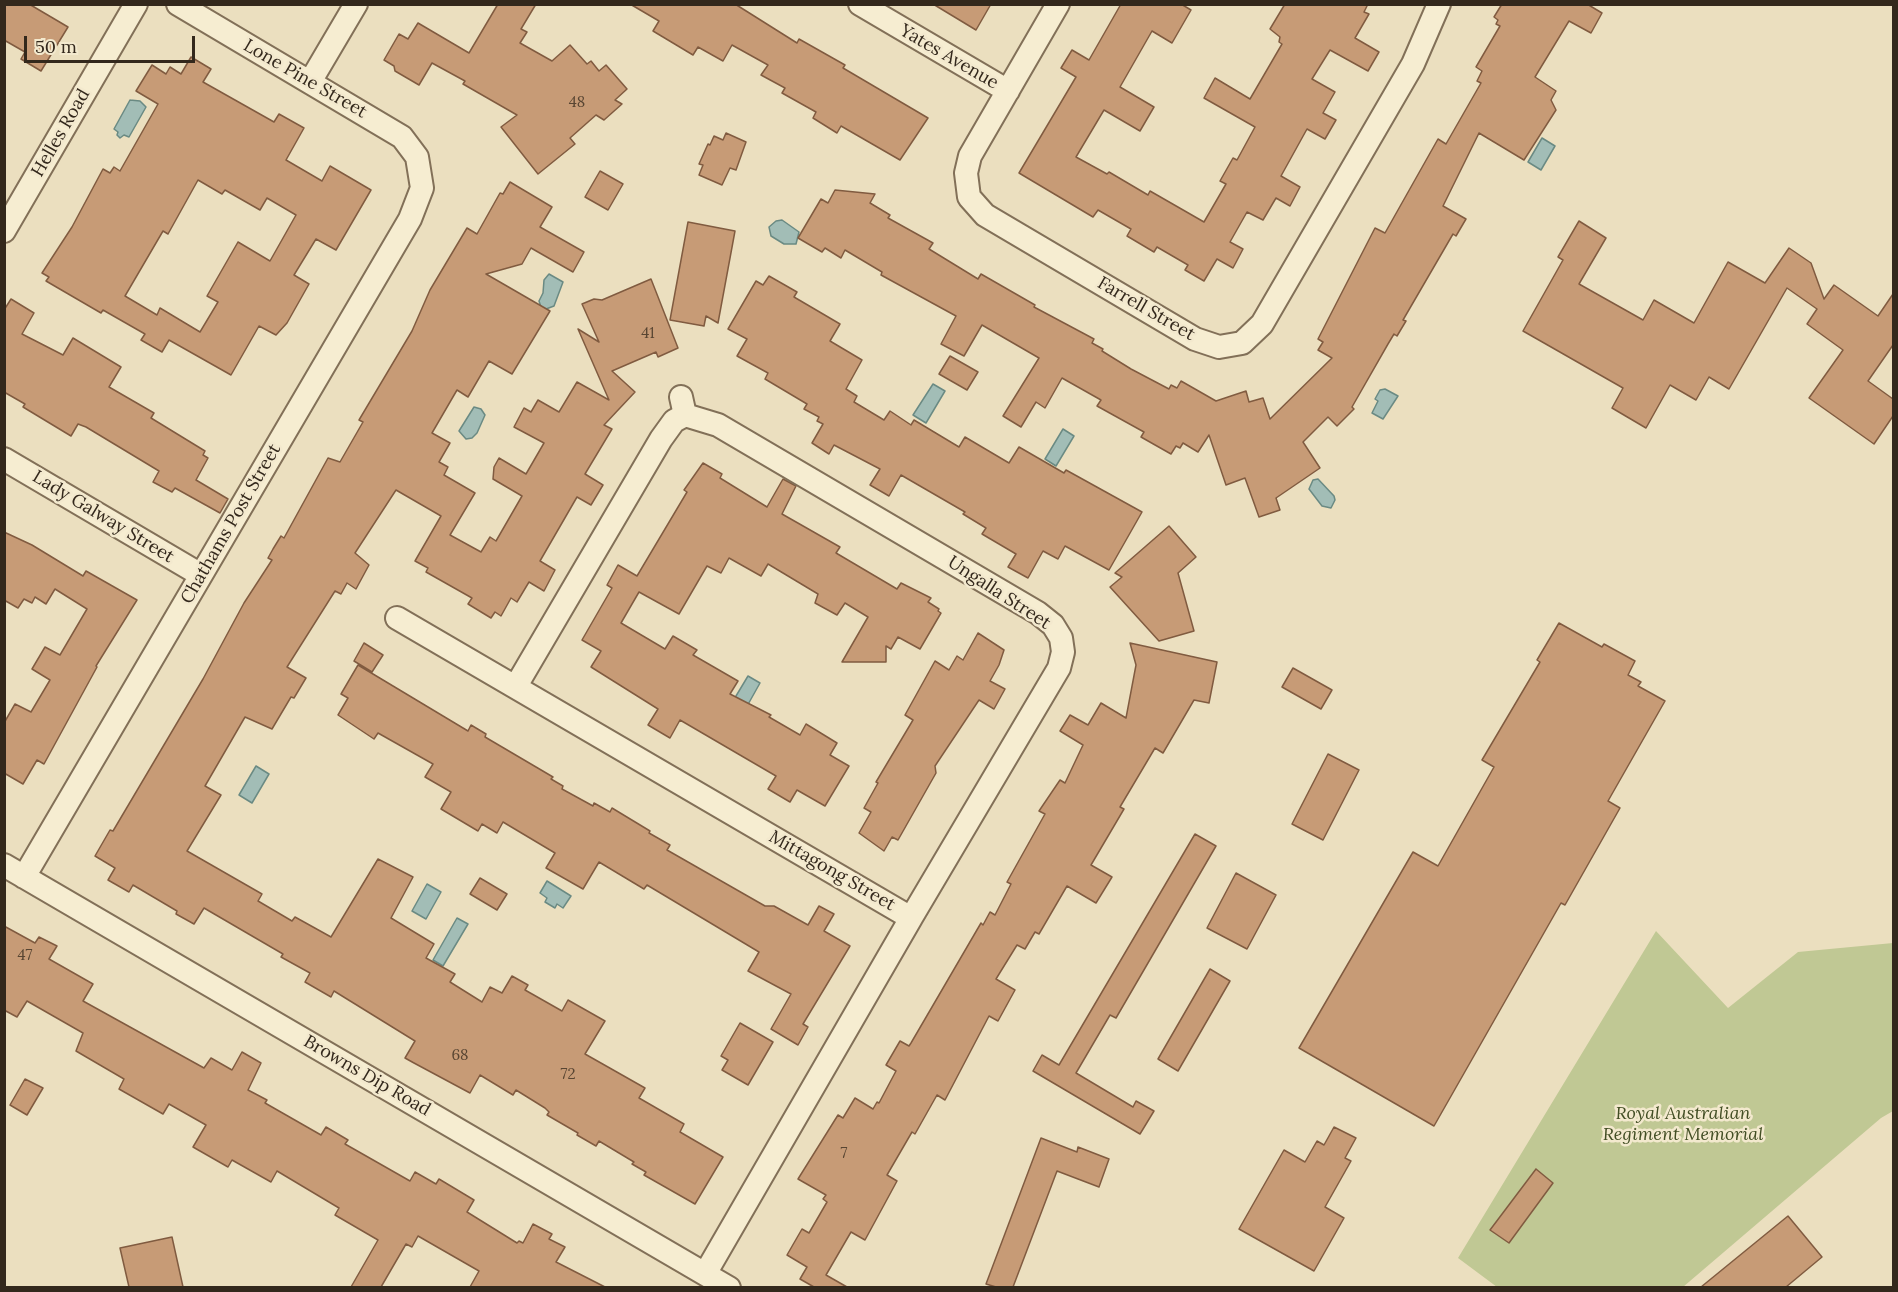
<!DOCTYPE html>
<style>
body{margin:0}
#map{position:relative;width:1898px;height:1292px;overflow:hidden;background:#ebdfbf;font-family:Lora,serif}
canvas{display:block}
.frame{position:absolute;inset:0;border:6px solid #33281c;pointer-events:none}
.scale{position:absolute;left:24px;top:36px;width:171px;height:27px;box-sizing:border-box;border:3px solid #33281c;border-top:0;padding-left:8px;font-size:18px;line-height:21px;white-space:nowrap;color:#33281c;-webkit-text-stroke:4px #f3e9ce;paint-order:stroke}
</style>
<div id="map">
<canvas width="1898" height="1292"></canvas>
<div class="frame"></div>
<div class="scale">50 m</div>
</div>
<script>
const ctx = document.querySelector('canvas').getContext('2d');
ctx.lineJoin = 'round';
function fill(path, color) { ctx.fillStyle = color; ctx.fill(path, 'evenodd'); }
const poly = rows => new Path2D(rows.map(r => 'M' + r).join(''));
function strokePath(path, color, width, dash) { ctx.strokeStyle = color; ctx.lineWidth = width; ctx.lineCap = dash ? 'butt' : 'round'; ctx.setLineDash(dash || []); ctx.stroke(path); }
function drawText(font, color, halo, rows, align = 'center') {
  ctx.font = font + ' Lora,serif'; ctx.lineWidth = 5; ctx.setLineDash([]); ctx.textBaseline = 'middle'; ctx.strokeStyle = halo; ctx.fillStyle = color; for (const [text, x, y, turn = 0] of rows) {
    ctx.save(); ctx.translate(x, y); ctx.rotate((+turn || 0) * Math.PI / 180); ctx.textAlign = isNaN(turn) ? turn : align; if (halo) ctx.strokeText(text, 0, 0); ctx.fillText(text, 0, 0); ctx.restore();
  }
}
fill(poly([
 [1656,931,1728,1008,1798,952,1893,943,1893,1111,1881,1118,1683,1287,1497,1287,1458,1258]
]), '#c0c894');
const water = poly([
 [130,100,140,101,146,107,129,137,124,135,120,138,117,135,118,132,114,129,130,100],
 [1542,138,1555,146,1541,170,1528,162,1542,138],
 [782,220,799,232,796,244,784,244,771,236,769,227,776,221,782,220],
 [549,274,563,282,554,306,546,309,541,307,539,301,543,293,544,280,549,274],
 [933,384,945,391,926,423,913,415,933,384],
 [1385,389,1398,396,1383,419,1372,413,1378,401,1375,399,1380,390,1385,389],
 [474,407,481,409,485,415,477,433,472,438,466,439,459,431,474,407],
 [1063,429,1074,436,1056,466,1045,459,1063,429],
 [1318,479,1334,496,1335,500,1331,508,1322,506,1309,489,1313,480,1318,479],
 [748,676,760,683,746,708,733,701,748,676],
 [256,766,269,774,252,803,239,795,256,766],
 [547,881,571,896,563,908,557,904,555,908,545,902,547,898,540,893,547,881],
 [427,884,441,892,426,919,412,911,427,884],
 [457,918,468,924,443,966,433,960,457,918]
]);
fill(water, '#a2bdb6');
strokePath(water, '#6a8a83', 1.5);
const building = poly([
 [4,4,29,4,68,27,41,71,21,59,25,52,4,40,4,4],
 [498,4,536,4,521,29,527,32,520,43,552,61,570,45,587,64,591,61,599,71,606,65,627,89,615,100,622,104,604,120,596,115,570,138,575,144,538,174,501,127,517,115,463,84,465,81,432,63,419,85,395,71,394,66,384,60,399,34,408,39,418,23,469,53,498,4],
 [630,4,735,4,797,43,799,39,845,65,843,68,928,118,900,160,841,126,837,133,813,118,816,112,782,93,785,88,761,75,768,65,732,45,723,61,698,47,693,55,653,31,659,21,630,4],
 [933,4,991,4,976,30,933,4],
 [1121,4,1181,4,1191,10,1172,43,1152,31,1120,87,1154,107,1140,131,1104,110,1076,157,1107,174,1109,172,1148,195,1150,191,1204,222,1226,184,1220,181,1233,158,1237,160,1255,127,1204,98,1215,78,1250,99,1282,44,1279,42,1280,37,1270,29,1285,4,1368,4,1364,12,1369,14,1355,38,1379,52,1368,71,1330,50,1312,79,1335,92,1323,113,1336,120,1325,139,1307,129,1281,176,1300,187,1290,206,1276,198,1263,220,1247,212,1230,242,1243,249,1233,268,1217,259,1204,281,1185,270,1188,265,1157,247,1154,252,1127,236,1131,229,1098,210,1093,217,1019,173,1076,77,1061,68,1072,50,1089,60,1121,4],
 [1502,4,1587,4,1602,13,1591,33,1569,21,1535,77,1556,91,1551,100,1556,110,1524,160,1479,133,1443,206,1466,219,1456,236,1453,234,1403,320,1406,321,1397,336,1394,334,1388,344,1352,407,1354,409,1337,426,1328,417,1303,442,1320,468,1276,498,1280,510,1259,517,1245,478,1226,485,1209,435,1198,452,1183,443,1180,448,1176,446,1171,454,1141,437,1144,432,1097,406,1101,400,1062,378,1045,408,1036,402,1021,427,1003,416,1039,358,982,325,964,356,941,344,956,316,881,275,882,272,845,250,841,258,825,248,822,252,798,238,821,199,828,203,835,190,875,194,870,203,890,215,888,218,933,243,929,249,978,279,981,274,1035,305,1034,307,1094,339,1092,343,1103,349,1102,351,1131,369,1169,389,1171,385,1177,388,1181,381,1216,401,1246,391,1249,402,1263,398,1270,419,1332,358,1318,350,1323,342,1318,339,1375,228,1385,233,1438,139,1446,144,1481,83,1477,81,1482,71,1476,67,1500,26,1496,24,1498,20,1494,17,1502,4],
 [191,57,211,69,203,82,274,122,279,114,304,128,286,160,322,181,330,166,371,190,336,250,316,239,294,275,309,284,287,323,276,335,259,326,231,375,169,340,162,352,141,340,145,334,103,310,101,313,46,281,49,277,42,273,72,227,103,169,110,173,114,167,120,171,158,104,136,91,152,65,166,74,170,67,181,74,191,57],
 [198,180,222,194,225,190,260,210,267,198,296,215,270,261,238,242,207,296,218,302,200,332,160,308,157,315,125,296,163,231,168,234,198,180],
 [726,133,746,142,736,170,730,168,722,185,699,175,703,165,699,164,708,144,710,145,714,136,723,140,726,133],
 [600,171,623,184,608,210,585,197,600,171],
 [510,182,552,207,540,227,584,252,573,272,531,248,522,264,486,274,550,311,512,374,489,361,468,397,457,390,432,433,450,443,439,462,448,467,444,475,475,493,450,535,481,552,490,537,496,541,522,496,493,479,494,467,499,458,526,474,544,443,514,427,524,408,531,412,538,400,559,412,577,382,609,400,578,329,599,342,582,304,594,299,602,300,651,279,678,348,658,357,656,352,612,371,635,392,604,425,612,429,585,474,603,485,591,505,577,497,540,561,555,570,544,591,529,582,517,602,511,598,501,616,495,612,491,618,468,604,472,598,426,572,428,568,415,561,441,516,396,490,355,553,369,565,356,589,347,583,341,594,335,591,287,667,306,678,294,698,291,697,272,729,245,717,205,786,221,795,187,851,262,894,258,901,292,921,295,917,331,937,378,859,413,877,391,918,434,944,426,958,455,974,450,982,482,1002,490,987,502,993,512,976,528,985,525,990,562,1011,568,1000,605,1021,585,1054,645,1088,639,1098,684,1124,680,1132,723,1157,695,1204,644,1175,646,1172,632,1164,634,1162,599,1141,596,1146,577,1135,578,1133,547,1115,549,1112,545,1108,516,1090,513,1095,480,1075,470,1093,414,1063,405,1058,415,1041,334,991,331,997,305,982,310,973,281,957,283,954,204,908,194,924,176,914,177,911,133,885,129,892,108,880,115,868,95,856,110,830,113,831,203,679,244,603,272,560,268,558,273,549,281,536,284,538,328,458,340,462,363,422,359,420,412,331,430,290,467,228,477,234,500,193,503,194,510,182],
 [1579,221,1606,238,1579,284,1643,320,1654,300,1694,323,1728,262,1765,283,1789,248,1811,263,1824,299,1834,285,1878,316,1893,294,1893,345,1868,381,1893,399,1893,416,1874,444,1809,398,1843,350,1807,324,1817,309,1787,288,1729,389,1709,377,1696,400,1670,385,1646,428,1612,408,1623,388,1523,331,1563,260,1558,257,1579,221],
 [688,222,735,231,718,323,706,316,704,326,670,320,688,222],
 [769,276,797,292,794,297,840,324,830,341,862,360,846,389,857,396,854,402,884,420,890,411,911,425,914,420,959,447,965,437,1009,463,1019,447,1064,473,1066,470,1142,512,1109,570,1065,546,1058,559,1043,551,1028,578,1008,567,1016,554,982,534,986,528,963,514,965,512,901,475,889,496,870,485,880,469,834,445,829,454,812,443,823,424,817,421,819,417,804,409,807,404,765,379,768,373,737,356,747,339,728,329,756,281,763,285,769,276],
 [11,299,34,313,22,334,63,355,73,338,121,367,109,387,154,413,151,418,205,451,203,455,208,458,196,480,228,499,220,513,175,488,172,492,153,482,159,471,86,427,78,424,71,436,23,407,25,404,4,392,4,310,11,299],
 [950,356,978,372,967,390,939,374,950,356],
 [703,463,722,474,720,478,767,507,783,479,796,486,782,514,840,547,836,553,897,589,901,583,931,598,928,602,939,609,938,611,941,613,920,649,898,637,891,649,886,646,886,662,842,662,868,617,845,603,837,615,815,603,818,594,768,564,761,576,729,558,721,573,707,566,679,614,639,592,621,623,665,649,673,636,697,650,693,655,738,681,730,694,771,715,769,717,800,735,806,724,837,743,830,755,849,766,825,806,797,790,790,802,768,789,776,776,680,720,670,738,648,725,658,709,591,667,601,651,582,640,612,588,607,585,618,565,637,576,687,492,684,490,703,463],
 [1169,526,1196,557,1178,573,1194,631,1159,641,1110,587,1122,577,1115,573,1169,526],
 [4,532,32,545,83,576,86,571,137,600,96,666,97,667,44,764,37,760,23,784,4,773,4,723,15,704,31,712,50,680,32,669,45,647,60,655,87,609,55,589,46,604,35,597,32,603,24,599,18,608,4,600,4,532],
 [1559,623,1602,647,1604,644,1635,661,1628,675,1641,682,1638,686,1665,701,1608,801,1620,808,1565,905,1561,903,1434,1126,1299,1048,1413,852,1438,866,1494,767,1482,760,1540,662,1537,660,1559,623],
 [978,633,1004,650,999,665,990,681,1005,689,994,709,979,700,935,766,936,773,898,840,892,837,884,851,859,833,871,812,864,808,878,783,876,782,913,720,905,715,935,661,949,670,957,656,963,660,978,633],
 [364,643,383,655,372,672,354,661,364,643],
 [1130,643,1217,662,1209,703,1194,700,1163,753,1155,748,1120,807,1124,809,1091,865,1112,877,1096,903,1067,886,1039,934,1035,932,1025,949,1017,945,996,979,1015,990,998,1021,989,1016,945,1100,937,1095,915,1134,912,1132,887,1175,897,1181,865,1240,851,1232,826,1275,847,1287,814,1287,800,1279,807,1267,787,1255,802,1229,809,1233,827,1202,823,1199,826,1195,798,1179,838,1115,843,1118,855,1098,873,1109,877,1102,879,1103,896,1071,886,1065,900,1041,909,1046,911,1043,981,923,983,925,990,912,995,915,1011,884,1007,882,1045,814,1039,811,1060,780,1065,783,1083,745,1060,731,1070,715,1088,725,1101,703,1126,718,1136,665,1130,643],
 [358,665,468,731,471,725,486,734,485,737,553,777,551,779,563,786,562,789,593,806,594,803,610,812,612,808,650,831,649,833,670,845,667,850,765,906,774,906,808,925,819,906,834,914,824,931,850,946,803,1024,808,1027,798,1045,771,1029,791,994,748,971,759,952,647,885,644,889,599,862,583,889,546,868,555,853,503,822,497,833,482,824,478,831,441,809,451,792,425,777,433,764,378,733,374,739,338,715,348,698,341,694,358,665],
 [1293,668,1332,690,1321,709,1282,687,1293,668],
 [1328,754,1359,770,1323,840,1292,824,1328,754],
 [1195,834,1216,846,1116,1018,1110,1015,1076,1073,1133,1107,1136,1101,1154,1111,1140,1134,1033,1071,1042,1055,1059,1065,1195,834],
 [1236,873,1276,895,1247,949,1207,928,1236,873],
 [480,878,507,894,497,910,470,894,480,878],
 [4,926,35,943,39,937,57,946,49,959,93,984,83,1001,204,1068,211,1058,232,1070,242,1052,261,1063,248,1090,267,1100,265,1103,321,1135,326,1127,348,1140,345,1144,410,1181,415,1172,436,1184,439,1179,474,1200,467,1212,517,1243,519,1241,523,1243,533,1224,552,1234,549,1239,565,1247,556,1262,605,1287,470,1287,479,1271,418,1236,412,1247,406,1244,381,1287,351,1287,378,1240,335,1215,339,1208,277,1171,271,1182,232,1160,228,1167,193,1147,206,1125,169,1104,163,1114,119,1089,124,1079,76,1051,83,1033,27,1001,17,1017,4,1010,4,926],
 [1210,969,1230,981,1178,1071,1158,1059,1210,969],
 [740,1023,773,1042,748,1085,722,1070,728,1060,721,1056,740,1023],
 [25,1079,43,1088,27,1115,10,1105,25,1079],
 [1334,1127,1356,1138,1345,1158,1351,1161,1325,1207,1344,1218,1314,1271,1239,1229,1284,1150,1305,1162,1317,1141,1324,1145,1334,1127],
 [1041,1138,1077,1152,1078,1147,1109,1159,1099,1187,1057,1171,1013,1287,996,1287,986,1284,1041,1138],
 [1536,1169,1553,1183,1509,1243,1490,1230,1536,1169],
 [1788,1216,1822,1257,1786,1287,1701,1287,1788,1216],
 [172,1237,183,1287,129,1287,120,1248,172,1237]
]);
fill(building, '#c79b76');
strokePath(building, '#805b40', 1.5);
const street = poly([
 [860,4,1008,91],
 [1058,4,970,156,966,173,969,197,985,215,1195,339,1219,347,1242,343,1262,324,1413,64,1439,4],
 [310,82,356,4],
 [4,231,136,4],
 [681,397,685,415,718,425,1038,613,1053,625,1061,638,1063,652,1059,668,911,918],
 [4,459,201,575],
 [397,618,911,918,705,1274],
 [516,686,661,439,674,421,685,415],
 [4,865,729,1288],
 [24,877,410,219,422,188,417,157,402,137,178,4]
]);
strokePath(street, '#827058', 26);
strokePath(street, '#f6edd1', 22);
drawText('15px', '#584532', null, [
 ["48",577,103],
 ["41",648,334],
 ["47",25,956],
 ["68",460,1056],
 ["72",568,1075],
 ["7",844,1154]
]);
drawText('18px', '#33281c', '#f3e9ce', [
 ["Yates Avenue",949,57,30],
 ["Lone Pine Street",305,79,30],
 ["Helles Road",61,133,-60],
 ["Farrell Street",1146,309,30],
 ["Lady Galway Street",103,517,31],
 ["Chathams Post Street",231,524,-60],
 ["Ungalla Street",999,593,33],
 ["Mittagong Street",832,871,30],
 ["Browns Dip Road",367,1076,30]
]);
drawText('italic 18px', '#424e24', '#f3e9ce', [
 ["Royal Australian",1683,1114],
 ["Regiment Memorial",1683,1135]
]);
</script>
